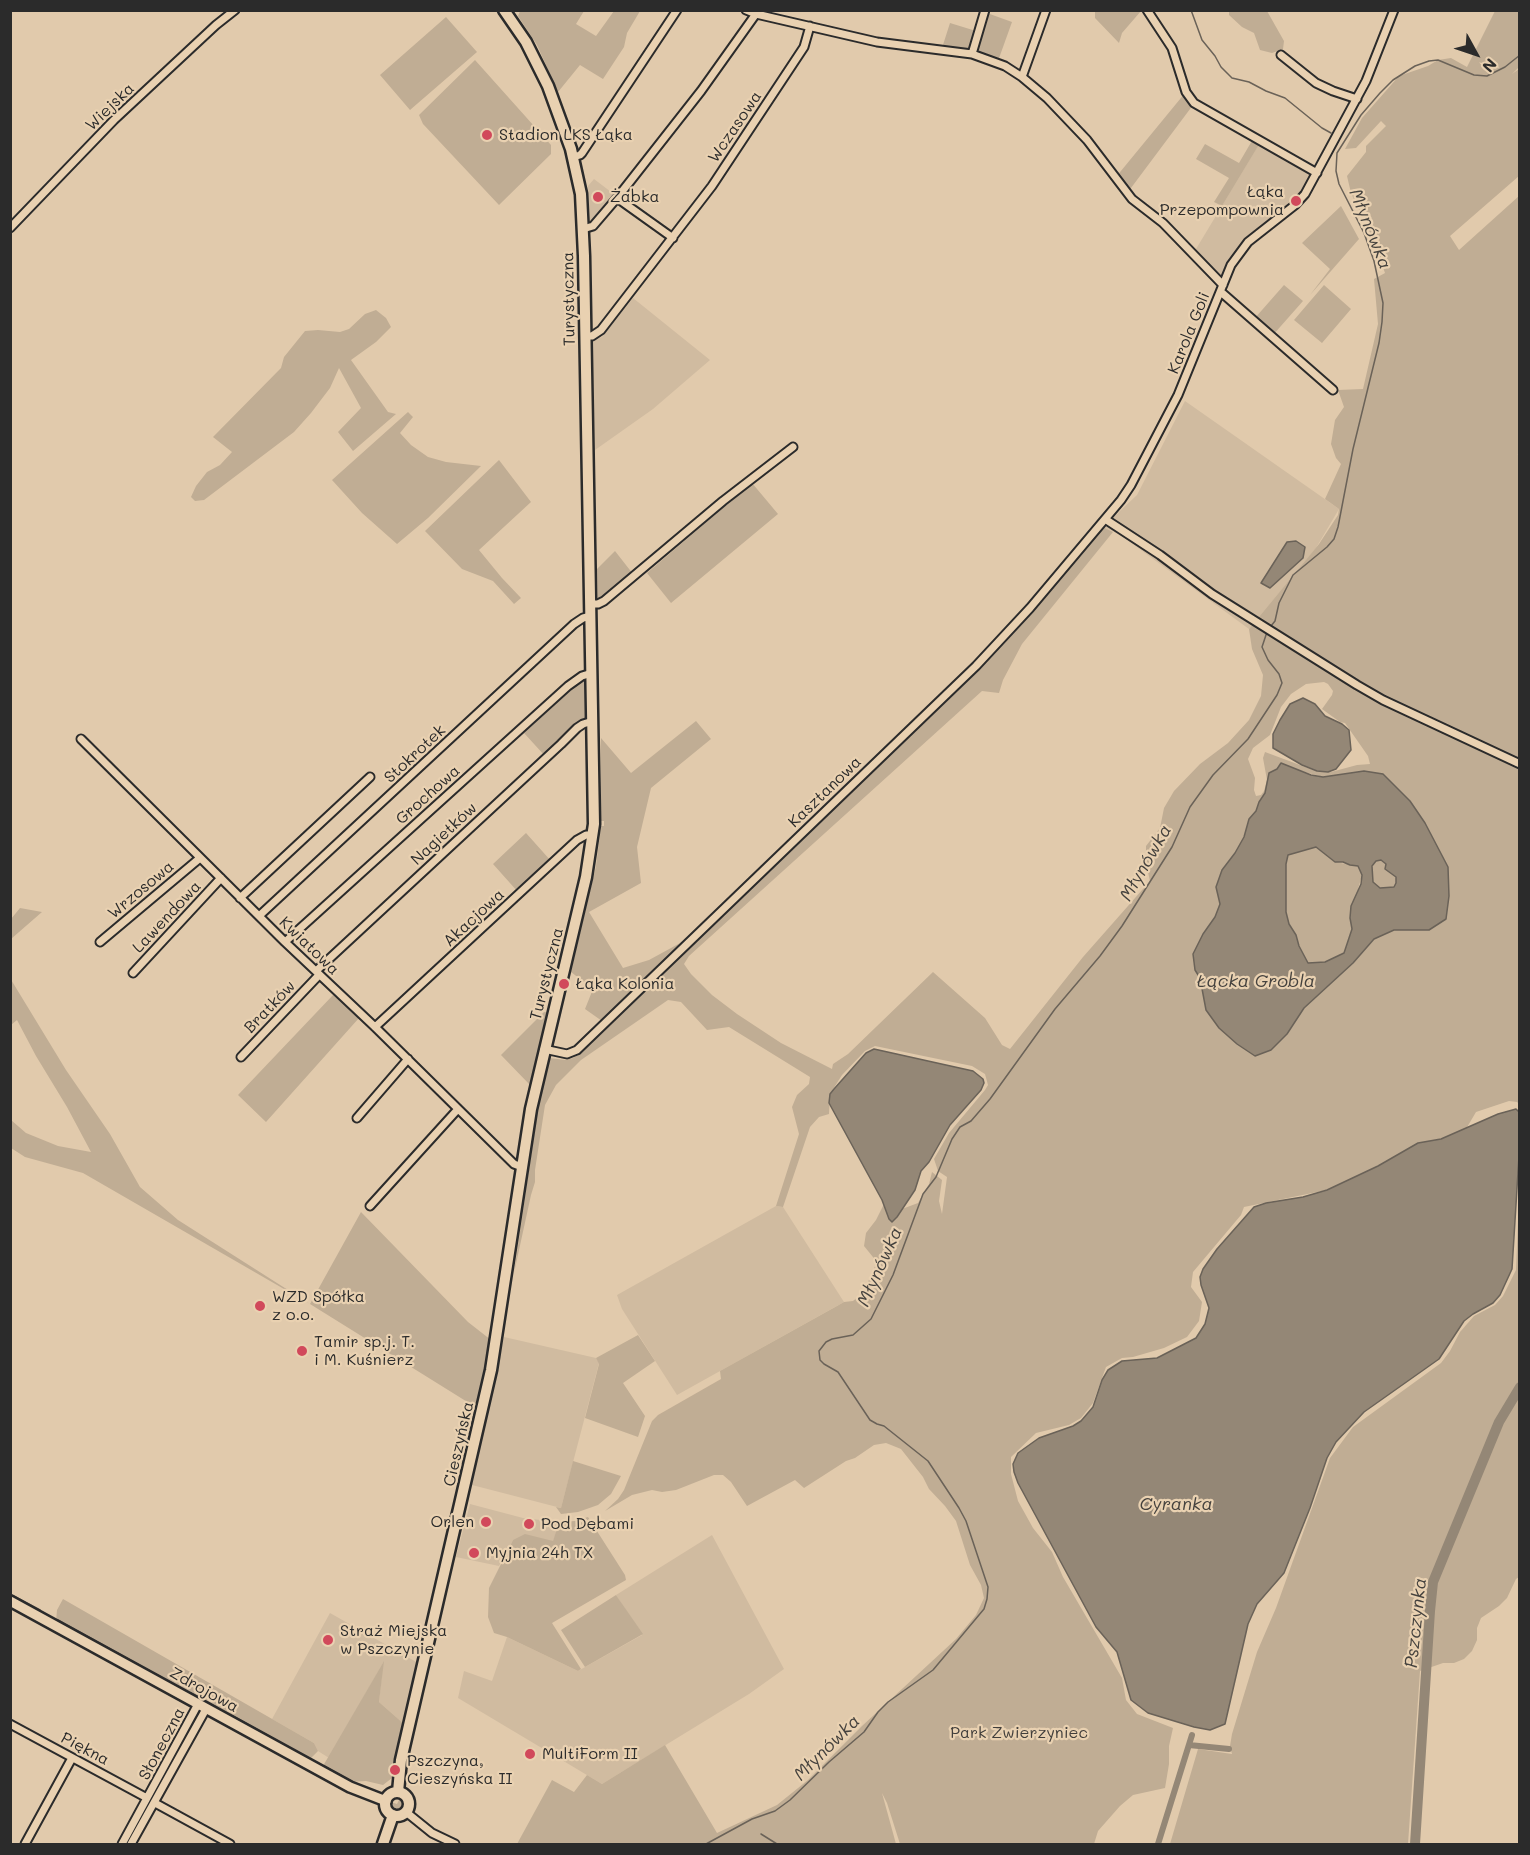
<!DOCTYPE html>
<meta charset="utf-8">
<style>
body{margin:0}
#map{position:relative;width:1530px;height:1855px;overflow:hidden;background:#e1caac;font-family:Mali,sans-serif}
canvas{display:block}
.frame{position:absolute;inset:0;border:12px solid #2b2b2b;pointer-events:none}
.north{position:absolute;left:1446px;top:24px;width:60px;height:60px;-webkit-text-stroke:4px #e9d1b1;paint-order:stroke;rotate:130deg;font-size:16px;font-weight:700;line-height:24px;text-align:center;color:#2b2b2b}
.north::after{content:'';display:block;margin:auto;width:21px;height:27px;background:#2b2b2b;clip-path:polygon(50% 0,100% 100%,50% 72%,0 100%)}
</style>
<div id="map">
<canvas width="1530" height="1855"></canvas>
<div class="frame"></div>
<div class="north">N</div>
</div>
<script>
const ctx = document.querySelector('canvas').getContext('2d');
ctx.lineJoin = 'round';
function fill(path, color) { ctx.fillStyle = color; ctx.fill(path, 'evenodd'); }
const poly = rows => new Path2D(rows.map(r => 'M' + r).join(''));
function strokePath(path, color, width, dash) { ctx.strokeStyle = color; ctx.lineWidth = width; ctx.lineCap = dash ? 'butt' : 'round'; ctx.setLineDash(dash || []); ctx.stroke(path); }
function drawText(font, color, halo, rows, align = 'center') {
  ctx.font = font + ' Mali,sans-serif'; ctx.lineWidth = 4.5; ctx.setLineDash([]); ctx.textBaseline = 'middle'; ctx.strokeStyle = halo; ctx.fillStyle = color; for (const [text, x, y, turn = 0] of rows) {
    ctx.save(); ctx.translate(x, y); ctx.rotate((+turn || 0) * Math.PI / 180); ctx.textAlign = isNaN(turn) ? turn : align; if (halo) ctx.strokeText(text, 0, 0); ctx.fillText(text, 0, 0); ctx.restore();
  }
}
fill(poly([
 [1261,141,1317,173,1305,194,1248,242,1223,285,1193,254],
 [594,179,615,195,590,226,588,186],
 [633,298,710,360,653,409,595,450,592,340,602,337],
 [1185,401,1339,509,1316,548,1249,629,1119,534,1103,527,1137,495],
 [776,1206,783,1207,844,1302,677,1395,622,1309,617,1295],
 [504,1337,596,1358,599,1363,561,1508,472,1485],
 [470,1504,523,1518,559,1522,553,1542,513,1540,499,1566,456,1557],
 [712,1535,784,1669,749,1694,602,1784,458,1698,464,1671,492,1681,507,1637,578,1671,642,1635,616,1595],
 [330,1613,418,1663,404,1724,379,1702,383,1663,329,1758,318,1751,314,1743,272,1719]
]), '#d0bba0');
fill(poly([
 [520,11,584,11,576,24,596,36,614,11,640,11,627,33,624,47,603,79,580,65,558,92,537,45,518,16],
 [1095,11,1095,10,1141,11,1122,33,1119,43,1095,18],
 [1229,11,1267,11,1284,41,1283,49,1272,53,1260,50,1254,33,1242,27,1229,15],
 [1495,11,1519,11,1519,67,1512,74,1519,69,1519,176,1450,236,1459,250,1519,196,1520,454,1517,455,1519,455,1519,1104,1517,1102,1509,1101,1476,1112,1466,1129,1441,1139,1418,1143,1378,1166,1327,1190,1244,1207,1241,1215,1193,1272,1191,1287,1202,1302,1199,1321,1187,1337,1164,1348,1133,1357,1122,1358,1106,1367,1093,1403,1081,1418,1069,1425,1036,1433,1011,1457,1011,1474,1018,1501,1033,1528,1052,1552,1063,1577,1122,1678,1126,1700,1137,1714,1173,1728,1169,1746,1169,1764,1165,1788,1133,1795,1120,1806,1098,1831,1094,1844,900,1844,887,1803,882,1793,896,1844,517,1844,552,1780,574,1792,587,1775,602,1784,665,1745,717,1833,777,1805,808,1780,862,1726,956,1639,976,1615,984,1598,981,1585,970,1565,956,1521,945,1506,929,1489,923,1477,901,1449,886,1443,874,1445,855,1458,846,1461,804,1488,795,1480,747,1506,731,1482,723,1475,714,1475,676,1490,662,1492,652,1490,632,1495,605,1511,618,1499,624,1490,652,1421,658,1415,721,1379,720,1371,837,1306,844,1302,853,1301,863,1293,877,1262,864,1246,866,1233,876,1220,884,1204,889,1219,897,1217,902,1209,918,1203,929,1184,932,1172,942,1180,939,1201,942,1214,947,1177,938,1171,934,1159,949,1133,985,1090,988,1085,985,1074,972,1066,875,1046,865,1051,842,1075,830,1094,829,1114,819,1117,810,1127,783,1207,776,1206,799,1134,792,1107,797,1095,809,1084,810,1077,729,1027,707,1030,681,1002,668,1000,581,1060,556,1085,545,1105,535,1170,535,1182,531,1195,514,1273,538,1108,549,1058,566,1060,573,1058,580,1054,977,672,1103,527,1113,532,1022,644,1003,680,999,693,982,691,689,956,684,964,691,974,712,995,737,1014,781,1043,832,1069,833,1064,848,1054,933,972,985,1018,1002,1045,1010,1049,1083,957,1150,881,1146,863,1146,846,1160,828,1164,808,1174,791,1200,764,1228,743,1249,720,1261,696,1263,675,1252,649,1249,629,1319,544,1338,515,1339,509,1325,499,1341,464,1336,458,1331,444,1335,420,1344,407,1338,390,1363,389,1378,324,1374,279,1385,273,1373,239,1351,193,1347,176,1366,152,1366,146,1386,126,1381,121,1356,148,1345,149,1362,118,1399,76,1428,66,1438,60,1451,58,1467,67],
 [1324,682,1328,684,1333,691,1332,695,1322,709,1340,722,1345,723,1368,756,1370,764,1357,765,1331,772,1322,772,1316,771,1265,752,1263,758,1267,780,1264,791,1261,795,1256,796,1254,790,1255,778,1248,759,1253,748,1270,735,1281,707,1291,694,1306,684],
 [1277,769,1301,771,1323,777,1350,773,1383,774,1410,801,1425,823,1448,867,1429,930,1394,930,1374,939,1353,963,1304,1008,1287,1034,1271,1050,1206,1010,1200,978,1203,934,1215,917,1220,904,1216,887,1222,870,1235,853,1244,837,1249,819,1256,811,1259,802,1265,793,1269,773],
 [987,13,1012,22,998,61,975,52],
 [446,17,477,52,410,110,380,75],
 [950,23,976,31,969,52,942,48],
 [475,60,551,145,551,154,499,205,423,124,419,115],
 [1185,93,1193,105,1128,192,1116,177],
 [1253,139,1260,143,1222,206,1214,202,1229,178,1196,159,1205,144,1239,163],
 [1341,206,1359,239,1310,295,1330,269,1302,243],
 [1284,285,1303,301,1273,335,1255,318],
 [1324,285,1351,309,1322,343,1294,320],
 [376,310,386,318,391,327,376,342,351,360,388,412,396,414,353,451,338,432,361,408,339,368,330,388,311,413,294,432,204,500,195,501,191,497,196,486,207,472,220,465,232,452,213,437,281,368,284,357,305,331,318,330,340,332,349,329,365,314],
 [408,412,413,417,400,433,411,445,428,457,446,462,481,466,428,518,397,544,362,513,332,480],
 [499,460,531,502,479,550,502,578,521,598,514,604,493,581,462,569,425,531],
 [752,483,778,514,671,603,647,573],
 [615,551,633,574,598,601,597,569],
 [587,676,589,720,545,756,524,733],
 [696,721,711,739,651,788,637,847,641,883,589,912,623,968,649,960,682,942,602,1021,585,1009,593,989,571,972,596,866,601,826,604,826,604,821,601,821,601,738,631,773],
 [526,833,551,861,518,892,493,864],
 [1316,847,1335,862,1358,866,1362,875,1350,918,1352,929,1344,953,1325,962,1307,963,1299,946,1296,935,1289,924,1286,912,1286,864,1288,855],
 [1381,860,1386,864,1386,869,1396,877,1396,883,1394,887,1379,888,1373,882,1372,867,1376,861],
 [20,908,42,912,11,939,11,919],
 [10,978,66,1070,110,1134,140,1187,178,1220,310,1304,361,1212,468,1322,491,1340,477,1408,310,1304,83,1173,25,1157,11,1148,11,1120,26,1133,58,1146,91,1152,67,1107,36,1056,17,1020,11,1025],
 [334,994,359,1018,266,1122,238,1095],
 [544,1012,551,1013,530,1085,501,1055],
 [1519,1195,1519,1577,1516,1579,1507,1598,1499,1606,1481,1618,1477,1628,1477,1640,1472,1651,1464,1659,1454,1663,1443,1663,1420,1671,1408,1844,1170,1844,1198,1749,1232,1754,1230,1746,1232,1734,1257,1652,1276,1608,1330,1458,1353,1427,1441,1363,1450,1351,1460,1332,1474,1316,1495,1305,1503,1296,1516,1270],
 [638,1335,655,1361,623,1383,645,1416,638,1437,585,1418,599,1364,596,1358],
 [573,1461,621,1476,611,1494,598,1505,578,1512,561,1514,556,1507,561,1508],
 [588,1517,625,1575,626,1580,552,1623,581,1669,578,1671,507,1637,494,1633,488,1617,489,1588,513,1540,525,1534,553,1541,559,1522,575,1521],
 [616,1595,643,1634,585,1667,561,1630],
 [63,1599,314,1743,318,1751,309,1760,56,1622,57,1610],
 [384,1661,379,1702,404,1724,392,1778,383,1785,366,1781,349,1782,323,1766],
 [395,1797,400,1797,404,1801,404,1807,400,1811,394,1810,390,1806,391,1802,397,1804,399,1800]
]), '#c0ad94');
const water = poly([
 [1296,541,1305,547,1303,558,1270,588,1261,583,1287,542,1296,541],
 [1303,698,1315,704,1325,716,1342,724,1349,730,1351,750,1336,769,1328,772,1317,771,1302,765,1273,748,1273,734,1280,720,1290,704,1303,698],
 [1281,763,1311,775,1323,777,1364,771,1383,774,1410,801,1425,823,1448,867,1449,896,1446,919,1429,930,1394,930,1374,939,1353,963,1304,1008,1287,1034,1271,1050,1255,1056,1237,1044,1219,1028,1206,1010,1200,978,1195,970,1193,954,1203,934,1215,917,1220,904,1216,887,1222,870,1235,853,1244,837,1249,819,1256,811,1259,802,1265,793,1269,773,1277,769,1281,763],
 [1316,847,1335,862,1343,862,1350,865,1358,866,1362,875,1361,884,1351,906,1350,918,1352,929,1344,953,1325,962,1308,963,1299,946,1296,935,1289,924,1286,912,1286,864,1288,855,1316,847],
 [1381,860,1386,864,1385,869,1396,877,1396,883,1394,887,1380,888,1373,882,1372,866,1376,861,1381,860],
 [874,1049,973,1071,983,1079,984,1083,981,1090,950,1125,929,1162,921,1171,915,1190,897,1217,892,1222,889,1219,882,1200,829,1103,830,1094,834,1089,866,1053,874,1049],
 [1516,1109,1519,1112,1520,1140,1512,1269,1500,1295,1493,1303,1473,1314,1464,1321,1439,1359,1364,1412,1336,1442,1327,1458,1310,1508,1284,1573,1257,1604,1248,1624,1225,1724,1210,1730,1194,1727,1148,1713,1131,1700,1117,1652,1096,1627,1018,1483,1014,1472,1013,1464,1018,1453,1039,1438,1073,1426,1081,1421,1093,1407,1102,1380,1108,1370,1122,1361,1157,1358,1196,1338,1205,1324,1209,1308,1201,1285,1200,1277,1203,1269,1217,1249,1254,1207,1266,1203,1303,1197,1327,1190,1378,1166,1418,1143,1441,1139,1498,1114,1516,1109]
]);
fill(water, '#948776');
strokePath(water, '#6a6258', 1.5);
strokePath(poly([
 [1191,10,1202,40,1215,56,1221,67,1232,78,1249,82,1266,91,1285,98,1322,128,1331,133],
 [1271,626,1275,621,1279,603,1293,575,1327,547,1334,539,1338,527,1353,449,1379,343,1382,322,1383,303,1374,261,1364,233,1339,184,1336,171,1337,153,1361,115,1380,93,1393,80,1415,66,1429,61,1438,60,1474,75,1487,76,1505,67,1520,55],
 [10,1594,40,1610],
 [58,1620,186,1691],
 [191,1693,218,1708],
 [233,1716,308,1758],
 [324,1766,360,1786],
 [761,1834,777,1844],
 [706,1844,752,1819,775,1811,790,1800,829,1762,864,1732,878,1712,888,1702,933,1670,984,1609,987,1599,988,1587,966,1521,959,1508,928,1461,884,1426,877,1424,870,1420,838,1372,824,1364,820,1360,819,1351,826,1342,832,1339,853,1335,871,1319,893,1275,923,1194,936,1177,952,1139,960,1127,971,1121,990,1099,1055,1009,1100,956,1122,926,1172,847,1190,807,1213,775,1248,739,1277,695,1282,683,1279,674,1268,660,1262,647,1267,632]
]), '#6a6258', 1.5);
strokePath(poly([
 [1189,1745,1229,1749],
 [1158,1844,1192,1735]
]), '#948776', 6);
strokePath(poly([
 [1415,1844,1430,1611,1433,1582,1499,1422,1520,1387]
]), '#948776', 10);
const minor = poly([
 [746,10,756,14,877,42,972,54,1005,66,1022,77,1047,98,1087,140,1132,199,1163,223,1223,285],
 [1147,10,1172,48,1186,92,1194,103,1317,173],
 [972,54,985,10],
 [1281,55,1316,83,1333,91,1357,99],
 [1022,77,1046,10],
 [573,157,580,155,582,153,677,10],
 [617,198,673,238],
 [10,228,114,120,216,25,235,10],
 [583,229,593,226,617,198,701,91,758,11],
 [1221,292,1333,390],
 [585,336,592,336,601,330,712,186,804,47,810,26],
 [1105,519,1160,555,1212,594,1357,685,1383,700,1520,764],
 [591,604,598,604,604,601,723,501,793,447],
 [81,739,285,942,375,1027,514,1164,522,1167],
 [240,898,370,777],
 [259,916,574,624,583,618,591,616],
 [100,942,200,858],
 [285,942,568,686,582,676,592,673],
 [316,971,561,744,577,728,583,724,593,721],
 [133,973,221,878],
 [375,1027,577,840,586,835,593,835],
 [544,1049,567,1054,577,1050,976,666,1030,608,1121,500,1131,485,1178,395,1231,265,1248,242,1295,205,1305,194,1366,81,1394,10],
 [241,1057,319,975],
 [357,1118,408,1059],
 [370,1206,458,1109],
 [10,1724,147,1798],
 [155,1803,230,1844],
 [406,1812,432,1833,455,1844],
 [25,1844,72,1758],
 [122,1844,198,1704],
 [131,1844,206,1709]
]);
const tertiary = poly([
 [10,1601,350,1787,386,1801]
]);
const secondary = poly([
 [398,1792,401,1760,491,1370,531,1109,586,877,594,824,584,256,581,194,571,149,548,86,526,42,504,10],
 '385 1804a12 12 0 1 1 24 0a12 12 0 1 1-24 0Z',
 [383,1844,393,1815]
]);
strokePath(minor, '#2b2b2b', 11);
strokePath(tertiary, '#2b2b2b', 14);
strokePath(secondary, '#2b2b2b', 15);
strokePath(minor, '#e9d1b1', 7);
strokePath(tertiary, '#e9d1b1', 9);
strokePath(secondary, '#e9d1b1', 10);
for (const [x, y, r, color] of [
 [487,135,6,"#d1495b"],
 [598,197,6,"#d1495b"],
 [1296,201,6,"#d1495b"],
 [564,984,6,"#d1495b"],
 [260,1306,6,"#d1495b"],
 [302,1351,6,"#d1495b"],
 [486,1522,6,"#d1495b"],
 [529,1524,6,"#d1495b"],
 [474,1553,6,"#d1495b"],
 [328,1640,6,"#d1495b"],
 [530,1754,6,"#d1495b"],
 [395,1770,6,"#d1495b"]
]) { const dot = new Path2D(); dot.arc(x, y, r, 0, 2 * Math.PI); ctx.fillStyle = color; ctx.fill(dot); strokePath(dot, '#e9d1b1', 2); }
drawText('16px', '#2b2b2b', '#e9d1b1', [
 ["Wiejska",110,107,-44],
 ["Wczasowa",735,127,-56],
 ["Turystyczna",569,299,-91],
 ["Karola Goli",1189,333,-68],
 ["Stokrotek",415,754,-43],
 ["Kasztanowa",825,792,-44],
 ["Grochowa",428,795,-42],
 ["Nagietków",444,834,-43],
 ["Wrzosowa",141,890,-40],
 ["Lawendowa",167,917,-47],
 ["Akacjowa",474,918,-43],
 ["Kwiatowa",309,946,44],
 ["Turystyczna",547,974,-76],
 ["Bratków",270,1007,-46],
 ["Cieszyńska",459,1444,-77],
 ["Zdrojowa",204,1690,29],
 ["Słoneczna",162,1744,-62],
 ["Piękna",85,1749,28]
]);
drawText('16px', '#2b2b2b', '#e9d1b1', [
 ["Stadion LKS Łąka",499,135],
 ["Łąka",1284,192,"right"],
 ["Przepompownia",1284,210,"right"],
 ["Żabka",610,197],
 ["Łąka Kolonia",576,984],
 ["WZD Spółka",272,1297],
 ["z o.o.",272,1315],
 ["Tamir sp.j. T.",314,1342],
 ["i M. Kuśnierz",314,1360],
 ["Orlen",474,1522,"right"],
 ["Pod Dębami",541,1524],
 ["Myjnia 24h TX",486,1553],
 ["Straż Miejska",340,1631],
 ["w Pszczynie",340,1649],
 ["MultiForm II",542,1754],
 ["Pszczyna,",407,1761],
 ["Cieszyńska II",407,1779]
], 'left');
drawText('16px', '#413e3b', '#e9d1b1', [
 ["Park Zwierzyniec",1019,1733]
]);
drawText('italic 18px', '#45423e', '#e9d1b1', [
 ["Młynówka",1370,229,68],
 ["Młynówka",1146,863,-60],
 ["Łącka Grobla",1256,981],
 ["Młynówka",880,1267,-66],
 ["Cyranka",1176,1504],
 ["Pszczynka",1416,1623,-84],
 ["Młynówka",827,1748,-45]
]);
</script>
